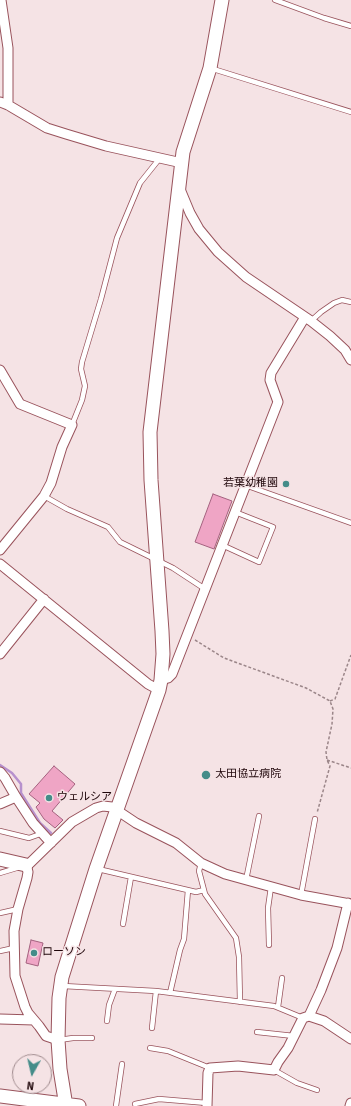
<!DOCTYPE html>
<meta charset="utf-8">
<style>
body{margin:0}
#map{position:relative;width:351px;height:1106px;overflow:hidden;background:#f5e3e5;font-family:"Source Sans 3",sans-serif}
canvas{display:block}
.north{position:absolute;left:12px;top:1054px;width:40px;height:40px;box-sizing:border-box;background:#f5e3e5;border:1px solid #9f8a8d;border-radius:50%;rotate:188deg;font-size:11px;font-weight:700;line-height:16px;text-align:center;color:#1e0509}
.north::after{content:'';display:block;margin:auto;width:14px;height:18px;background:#448c89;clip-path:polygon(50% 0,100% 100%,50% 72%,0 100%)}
</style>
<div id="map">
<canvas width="351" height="1106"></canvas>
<div class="north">N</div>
</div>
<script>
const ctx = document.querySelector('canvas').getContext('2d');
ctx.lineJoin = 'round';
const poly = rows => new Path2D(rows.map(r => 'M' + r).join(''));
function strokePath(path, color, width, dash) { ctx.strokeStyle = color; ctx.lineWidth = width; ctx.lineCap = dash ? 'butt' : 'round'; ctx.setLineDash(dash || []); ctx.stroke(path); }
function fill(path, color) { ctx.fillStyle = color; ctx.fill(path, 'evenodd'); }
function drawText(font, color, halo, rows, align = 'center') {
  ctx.font = font + ' "Source Sans 3","Noto Sans JP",sans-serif'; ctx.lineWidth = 3; ctx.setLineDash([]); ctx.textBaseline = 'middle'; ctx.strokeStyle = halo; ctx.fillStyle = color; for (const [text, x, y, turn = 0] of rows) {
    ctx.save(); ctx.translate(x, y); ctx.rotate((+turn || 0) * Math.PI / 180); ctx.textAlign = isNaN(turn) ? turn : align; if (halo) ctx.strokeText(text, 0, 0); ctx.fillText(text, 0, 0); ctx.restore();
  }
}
strokePath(poly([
 [0,765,12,773,21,784,21,793,40,823,51,833]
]), '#b791cd', 2.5);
const building = poly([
 [213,494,232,501,214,549,195,542,213,494],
 [54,766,75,784,52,811,63,820,55,828,44,819,36,807,40,803,29,794,54,766],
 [31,940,43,943,38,966,26,963,31,940]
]);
fill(building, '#efa5c5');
strokePath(building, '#a4627f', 1);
const lane = poly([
 [275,0,324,18,351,26],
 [210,68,351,112],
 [311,321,321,312,334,303,342,300,351,302],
 [72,425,82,400,85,386,81,369,82,362,101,299,117,238,140,183,160,158],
 [245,485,351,523],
 [44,496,67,509,108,527,120,542,173,568,205,589],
 [222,545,259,562,273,527,235,512],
 [0,831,29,838,43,833],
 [201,863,199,871,205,894,236,938,239,957,240,1002],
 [98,869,196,892,204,890],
 [0,873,20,867],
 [246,880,259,816],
 [301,895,315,819],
 [0,913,18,909],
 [123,924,131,877],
 [269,945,268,908,271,887],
 [0,951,14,948],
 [63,986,156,991,274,1006,303,1018],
 [170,993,180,950,184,939,188,890],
 [278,1007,282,978],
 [107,1021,109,1005,115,989],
 [152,1028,156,991],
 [257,1032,294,1036],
 [59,1040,73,1038,92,1038],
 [150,1048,168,1051,210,1068],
 [274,1070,297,1083,317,1090],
 [135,1104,159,1099,207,1103],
 [116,1106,122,1064]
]);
const street = poly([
 [1,0,8,48,8,105],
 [0,102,8,105,47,128,66,134,106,146,182,163],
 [180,189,190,213,199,229,218,252,246,277,311,321,330,336,345,350,351,360],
 [0,370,20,404,72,425,62,447,51,483,44,496,0,550],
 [0,564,148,684,159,690],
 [0,654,44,599],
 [161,680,168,678,172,674,278,402,270,380,271,373,305,317],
 [0,772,5,778,16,797,33,823,51,843],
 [0,804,16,797],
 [309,1016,324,1021,351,1039],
 [0,1019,34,1020],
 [58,1040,46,1036,39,1026,28,1013,25,1007,15,976,14,931,18,909,27,878,28,872,26,865,30,863,72,822,96,808,103,806,112,807,136,823,176,843,201,863,225,874,301,895,351,904],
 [207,1106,208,1073,210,1068,238,1066,274,1070,278,1062,288,1048,303,1018,309,1016,321,990,337,948,348,903],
 [350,1106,351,1103]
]);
const secondary = poly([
 [0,859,26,865],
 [0,1096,79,1106],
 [66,1106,60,1069,58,1040,59,998,62,977,96,869,159,690,161,680,163,654,162,631,151,480,150,432,183,152,210,68,222,0]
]);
strokePath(lane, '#99535c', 6);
strokePath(street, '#99535c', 11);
strokePath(secondary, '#99535c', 15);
strokePath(poly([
 [195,640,224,658,306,688,330,701,333,709,332,724,326,752,327,760,330,766,317,813],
 [330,701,335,699,351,655],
 [327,760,351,768]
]), '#9b8689', 1.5, [3, 2]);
strokePath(lane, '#fff', 4.5);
strokePath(street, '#fff', 9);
strokePath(secondary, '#fff', 13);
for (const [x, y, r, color] of [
 [286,484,4,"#448c89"],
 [206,775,5,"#448c89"],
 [49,798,4,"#448c89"],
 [34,953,4,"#448c89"]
]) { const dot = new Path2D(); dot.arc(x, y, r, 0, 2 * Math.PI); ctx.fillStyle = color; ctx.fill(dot); strokePath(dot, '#f5e3e5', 1.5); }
drawText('11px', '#1e0509', '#f5e3e5', [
 ["若葉幼稚園",278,484,"right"],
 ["太田協立病院",215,775],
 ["ウェルシア",57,798],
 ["ローソン",42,953]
], 'left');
</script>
